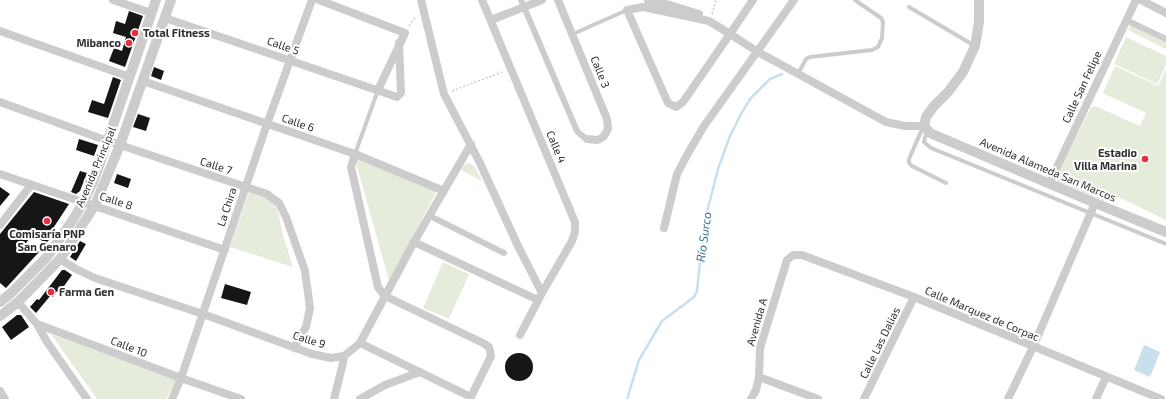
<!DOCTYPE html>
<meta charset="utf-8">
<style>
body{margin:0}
canvas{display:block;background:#fff}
</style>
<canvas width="1166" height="399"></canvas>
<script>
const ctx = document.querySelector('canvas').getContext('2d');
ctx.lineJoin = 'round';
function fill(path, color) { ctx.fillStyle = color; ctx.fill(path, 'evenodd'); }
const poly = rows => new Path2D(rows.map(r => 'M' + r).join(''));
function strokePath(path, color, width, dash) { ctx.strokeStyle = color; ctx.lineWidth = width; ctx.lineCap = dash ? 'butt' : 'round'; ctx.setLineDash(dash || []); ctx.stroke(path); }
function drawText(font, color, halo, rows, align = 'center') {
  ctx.font = font + ' "Exo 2",sans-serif'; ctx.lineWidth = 4; ctx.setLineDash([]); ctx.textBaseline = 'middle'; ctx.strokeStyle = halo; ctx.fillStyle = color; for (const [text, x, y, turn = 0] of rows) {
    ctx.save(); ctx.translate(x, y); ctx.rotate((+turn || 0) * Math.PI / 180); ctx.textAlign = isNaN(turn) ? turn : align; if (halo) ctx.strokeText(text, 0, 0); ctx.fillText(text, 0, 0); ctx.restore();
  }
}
fill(poly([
 [1131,24,1166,41,1166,49,1128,30],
 [1126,37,1166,56,1166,65,1157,84,1114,64],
 [1115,66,1158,86,1166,70,1166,220,1108,192,1104,201,1058,182,1056,179,1057,176,1090,109,1093,106,1097,107,1140,126,1146,113,1103,93],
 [355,159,437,191,389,281],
 [469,163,474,166,482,181,461,170,463,166],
 [250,189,268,198,274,203,278,211,282,232,293,267,230,247],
 [443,262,469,274,449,319,423,308],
 [51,334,176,380,166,399,97,399]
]), '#e5ecdc');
fill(poly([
 [1144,345,1160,352,1150,377,1134,370]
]), '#c8dfed');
strokePath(poly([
 [627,399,639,360,662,321,694,297,697,291,700,262,707,212,718,169,730,136,742,112,751,98,770,79,782,74]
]), '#c8dfed', 2.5);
fill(poly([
 [129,11,143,16,125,67,109,61,114,48,122,51,126,37,113,33,116,21,125,24],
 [154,67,164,71,161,80,151,76],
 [113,77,121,80,108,118,88,112,92,100,104,104],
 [138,114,150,118,146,131,133,127],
 [79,139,98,145,94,156,76,150],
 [80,171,87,173,80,191,76,194,71,192],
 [117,174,131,179,128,188,114,183],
 [0,187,10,194,0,206],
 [34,192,69,204,50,233,54,235,46,243,32,235,26,243,39,252,6,288,0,283,0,234],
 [80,241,86,244,76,261,70,257],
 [62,270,65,270,72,275,59,293,57,291,53,297,51,295,36,313,30,307,37,299,39,300],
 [225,284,251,292,247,305,221,298],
 [17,315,21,315,29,327,11,340,2,327],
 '505 367a14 14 0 1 1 28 0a14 14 0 1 1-28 0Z'
]), '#161616');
strokePath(poly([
 [712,14,716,0],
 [409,26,416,16],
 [452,91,502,72]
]), '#ccc', 1.5, [2, 2]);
strokePath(poly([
 [909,7,975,46],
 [573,34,627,10],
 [798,74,806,59,810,57,872,50,878,47,882,38,883,22,881,18,855,0],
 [923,127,909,159,909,163,912,166,946,183],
 [929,133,925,137,924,142,931,148,1166,244],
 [355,154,378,90]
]), '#ccc', 4);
strokePath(poly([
 [521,0,577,131,580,134,587,139],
 [1126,20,1166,39],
 [430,216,504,253]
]), '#ccc', 6);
strokePath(poly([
 [113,0,151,13],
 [319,0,405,33,378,90],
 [421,0,444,94,480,163,518,246,542,293],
 [482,0,575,222,575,232,572,241,542,293,520,335],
 [558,0,607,119,608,129,604,136,600,139,597,140,587,139],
 [648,0,670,5,699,14],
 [753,0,730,34,683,102,676,107,668,103,627,10,643,7,709,21,730,34,758,52,886,122,905,126,924,126],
 [1141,0,1166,13],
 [165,18,397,97,401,93,399,43],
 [491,20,542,0],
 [0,31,130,77],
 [143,81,355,154,444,191],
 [0,102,108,141,267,194,279,203,286,217,305,271,310,308,306,327,294,348],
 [355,154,351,167,378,287,385,296,483,343,489,347,491,356,471,397,360,343],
 [0,174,225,250],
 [1049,184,1136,0],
 [0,225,31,185],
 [664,228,677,174,687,155,704,126,794,0],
 [414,242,538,300],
 [60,259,76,269,95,278,203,314,312,354,331,358,344,356,360,343,414,242,471,144],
 [18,302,37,324,181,378,241,399],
 [37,324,47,342,87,399],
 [759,377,818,399],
 [0,391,5,399],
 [172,399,181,378,267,124,312,0],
 [334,399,343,363,344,356],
 [360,399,385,385,420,372],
 [751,399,756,390,759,377,760,348,787,260,793,255,802,255,914,297,1161,399],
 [864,399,914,297],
 [1008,399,1033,347,1095,203],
 [1096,399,1106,377]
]), '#ccc', 8);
strokePath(poly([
 [979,0,979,22,975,46,963,72,948,92,934,106,926,117,924,126,930,133,1095,203,1166,232],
 [0,302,10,294,47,257,72,221,83,203,93,182,99,166,156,0],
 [0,316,18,302,60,259,95,205,120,145,171,0]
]), '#ccc', 10);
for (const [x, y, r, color] of [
 [135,33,4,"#ea2d3c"],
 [129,43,4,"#ea2d3c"],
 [1145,159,4,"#ea2d3c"],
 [47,221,4,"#ea2d3c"],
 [51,292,4,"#ea2d3c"]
]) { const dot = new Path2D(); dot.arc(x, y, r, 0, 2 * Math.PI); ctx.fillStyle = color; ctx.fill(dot); strokePath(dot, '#fff', 1.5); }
drawText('bold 11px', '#2f2f2f', '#fff', [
 ["Total Fitness",143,33],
 ["Mibanco",121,43,"right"],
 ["Estadio",1137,153,"right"],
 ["Villa Marina",1137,166,"right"],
 ["Comisaría PNP",47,234,"center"],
 ["San Genaro",47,247,"center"],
 ["Farma Gen",59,292]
], 'left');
drawText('11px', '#2f2f2f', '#fff', [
 ["Calle 5",283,46,19],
 ["Calle 3",600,72,68],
 ["Calle San Felipe",1082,87,-65],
 ["Calle 6",298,123,19],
 ["Calle 4",556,147,67],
 ["Calle 7",216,166,18],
 ["Avenida Principal",96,167,-67],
 ["Avenida Alameda San Marcos",1048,170,23],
 ["Calle 8",116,201,18],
 ["La Chira",227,207,-72],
 ["Calle Marquez de Corpac",982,314,23],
 ["Avenida A",757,322,-74],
 ["Calle 9",309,340,17],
 ["Calle Las Dalias",880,343,-64],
 ["Calle 10",129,347,21]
]);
drawText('italic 12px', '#3a7193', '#fff', [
 ["Río Surco",704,237,-82]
]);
</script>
